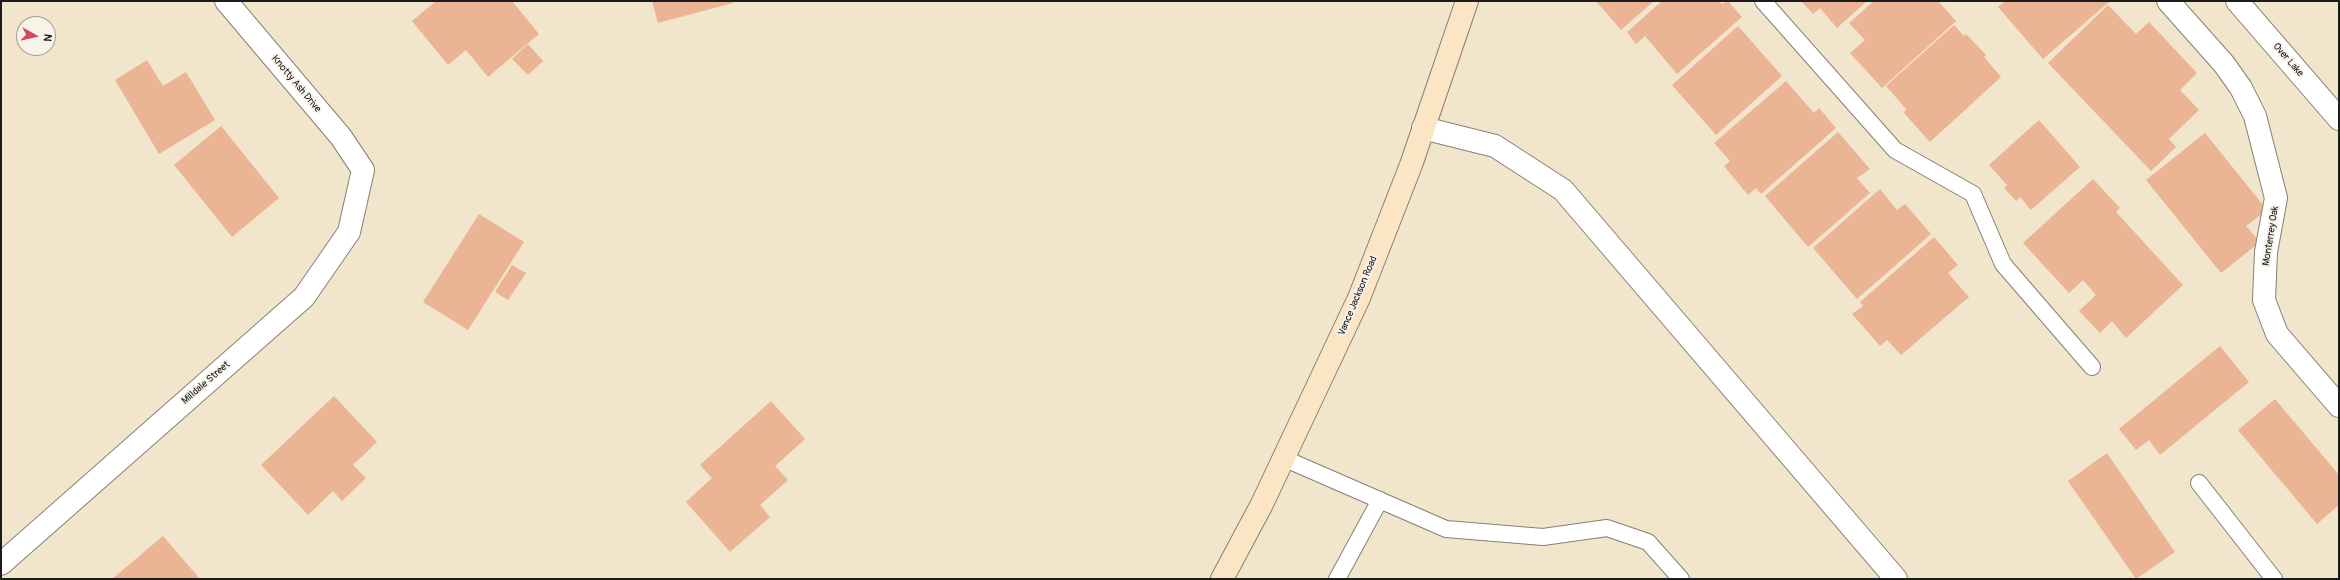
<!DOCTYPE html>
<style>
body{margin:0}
#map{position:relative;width:2340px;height:580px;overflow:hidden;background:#f1e5cb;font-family:Pangolin,sans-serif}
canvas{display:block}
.frame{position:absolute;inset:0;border:2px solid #1c1c1c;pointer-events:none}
.north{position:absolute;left:16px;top:16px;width:40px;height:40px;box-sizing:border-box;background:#f7f3e8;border:1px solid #9f9d96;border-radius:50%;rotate:98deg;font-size:11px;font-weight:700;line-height:16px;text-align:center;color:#1c1c1c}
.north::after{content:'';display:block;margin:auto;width:14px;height:18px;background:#d1495b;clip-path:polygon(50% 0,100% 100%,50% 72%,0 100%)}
</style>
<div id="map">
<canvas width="2340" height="580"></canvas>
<div class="frame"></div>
<div class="north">N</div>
</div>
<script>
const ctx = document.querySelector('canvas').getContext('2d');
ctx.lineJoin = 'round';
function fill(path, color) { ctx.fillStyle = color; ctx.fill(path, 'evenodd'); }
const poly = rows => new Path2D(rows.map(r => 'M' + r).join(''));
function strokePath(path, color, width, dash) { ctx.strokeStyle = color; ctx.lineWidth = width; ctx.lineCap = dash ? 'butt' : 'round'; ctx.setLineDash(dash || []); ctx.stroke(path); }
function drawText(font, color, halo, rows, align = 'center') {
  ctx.font = font + ' Pangolin,sans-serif'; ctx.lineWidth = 4; ctx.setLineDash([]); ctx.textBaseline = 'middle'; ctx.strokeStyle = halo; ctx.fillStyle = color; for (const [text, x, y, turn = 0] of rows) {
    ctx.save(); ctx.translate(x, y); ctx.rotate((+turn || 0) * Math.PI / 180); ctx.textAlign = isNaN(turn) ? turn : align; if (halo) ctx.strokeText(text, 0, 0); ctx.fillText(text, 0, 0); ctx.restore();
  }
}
fill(poly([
 [436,1,512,1,539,34,488,77,466,50,448,65,412,21],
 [652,1,732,1,733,3,658,23],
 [1596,1,1654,1,1621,30],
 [1662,1,1719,1,1722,4,1728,1,1742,17,1677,74,1645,36,1636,44,1627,32],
 [1801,1,1867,1,1837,28,1820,8,1813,14],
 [1874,1,1938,1,1956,21,1882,88,1850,53,1865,40,1849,23],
 [2005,1,2110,1,2043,59,1998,7],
 [2108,5,2136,34,2149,22,2197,73,2180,90,2199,110,2169,139,2176,147,2151,171,2048,63],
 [1954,25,1964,36,1966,34,1986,55,1984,57,2001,77,1930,142,1904,113,1906,109,1886,86],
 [1738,26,1782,76,1716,135,1672,85],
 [528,44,543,61,528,75,512,59],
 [147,60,163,86,186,72,215,120,159,154,115,80],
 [1786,81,1814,113,1819,108,1836,128,1761,194,1756,188,1748,195,1724,166,1730,161,1714,143],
 [2039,120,2080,167,2031,210,2020,197,2016,201,2004,188,2007,185,1989,165],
 [221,126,279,198,232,237,174,165],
 [1838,132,1870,169,1857,178,1870,193,1808,247,1765,196],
 [2205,133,2267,210,2246,226,2260,242,2221,273,2146,180],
 [2093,179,2120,208,2116,212,2183,285,2126,338,2112,321,2100,333,2079,311,2096,295,2083,280,2069,293,2023,243],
 [1880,189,1897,210,1905,204,1931,234,1857,299,1813,248],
 [479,214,524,242,468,330,423,302],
 [1934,237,1958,265,1948,273,1969,297,1901,355,1887,340,1880,346,1852,314,1863,306,1860,302],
 [512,265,526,273,508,300,495,292],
 [2220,346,2249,382,2160,455,2149,440,2136,450,2119,429],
 [334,396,377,442,353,465,366,478,342,501,333,491,308,515,261,465],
 [2275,399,2339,475,2339,505,2317,524,2238,430],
 [771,401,805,439,775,466,788,480,760,505,770,517,730,552,686,502,712,478,700,465],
 [2107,453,2175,552,2136,579,2068,481],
 [163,536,200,579,112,579]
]), '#eab495');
const service = poly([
 [1763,1,1895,150,1973,194,2003,264,2092,367],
 [1283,458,1446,529,1543,537,1607,528,1648,542,1681,579],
 [2199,483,2274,579],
 [1337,579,1380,500]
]);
const minor = poly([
 [2168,1,2224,64,2241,88,2255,116,2276,198,2266,252,2264,300,2277,334,2339,406],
 [2237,1,2339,119],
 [1423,128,1495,146,1563,190,1896,579],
 [1,564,304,297,349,232,363,170,341,137,226,1]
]);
const secondary = poly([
 [1222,579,1262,504,1359,298,1411,165,1467,1]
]);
strokePath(service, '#868074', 18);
strokePath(minor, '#868074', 24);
strokePath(secondary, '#868074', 24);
strokePath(service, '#fff', 16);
strokePath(minor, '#fff', 22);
strokePath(secondary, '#fce5c4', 22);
drawText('10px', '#1c1c1c', '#f7f3e8', [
 ["Over Lake",2288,60,49],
 ["Knotty Ash Drive",296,84,50],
 ["Monterrey Oak",2271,236,-81],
 ["Vance Jackson Road",1358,296,-67],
 ["Milldale Street",206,383,-41]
]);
</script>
